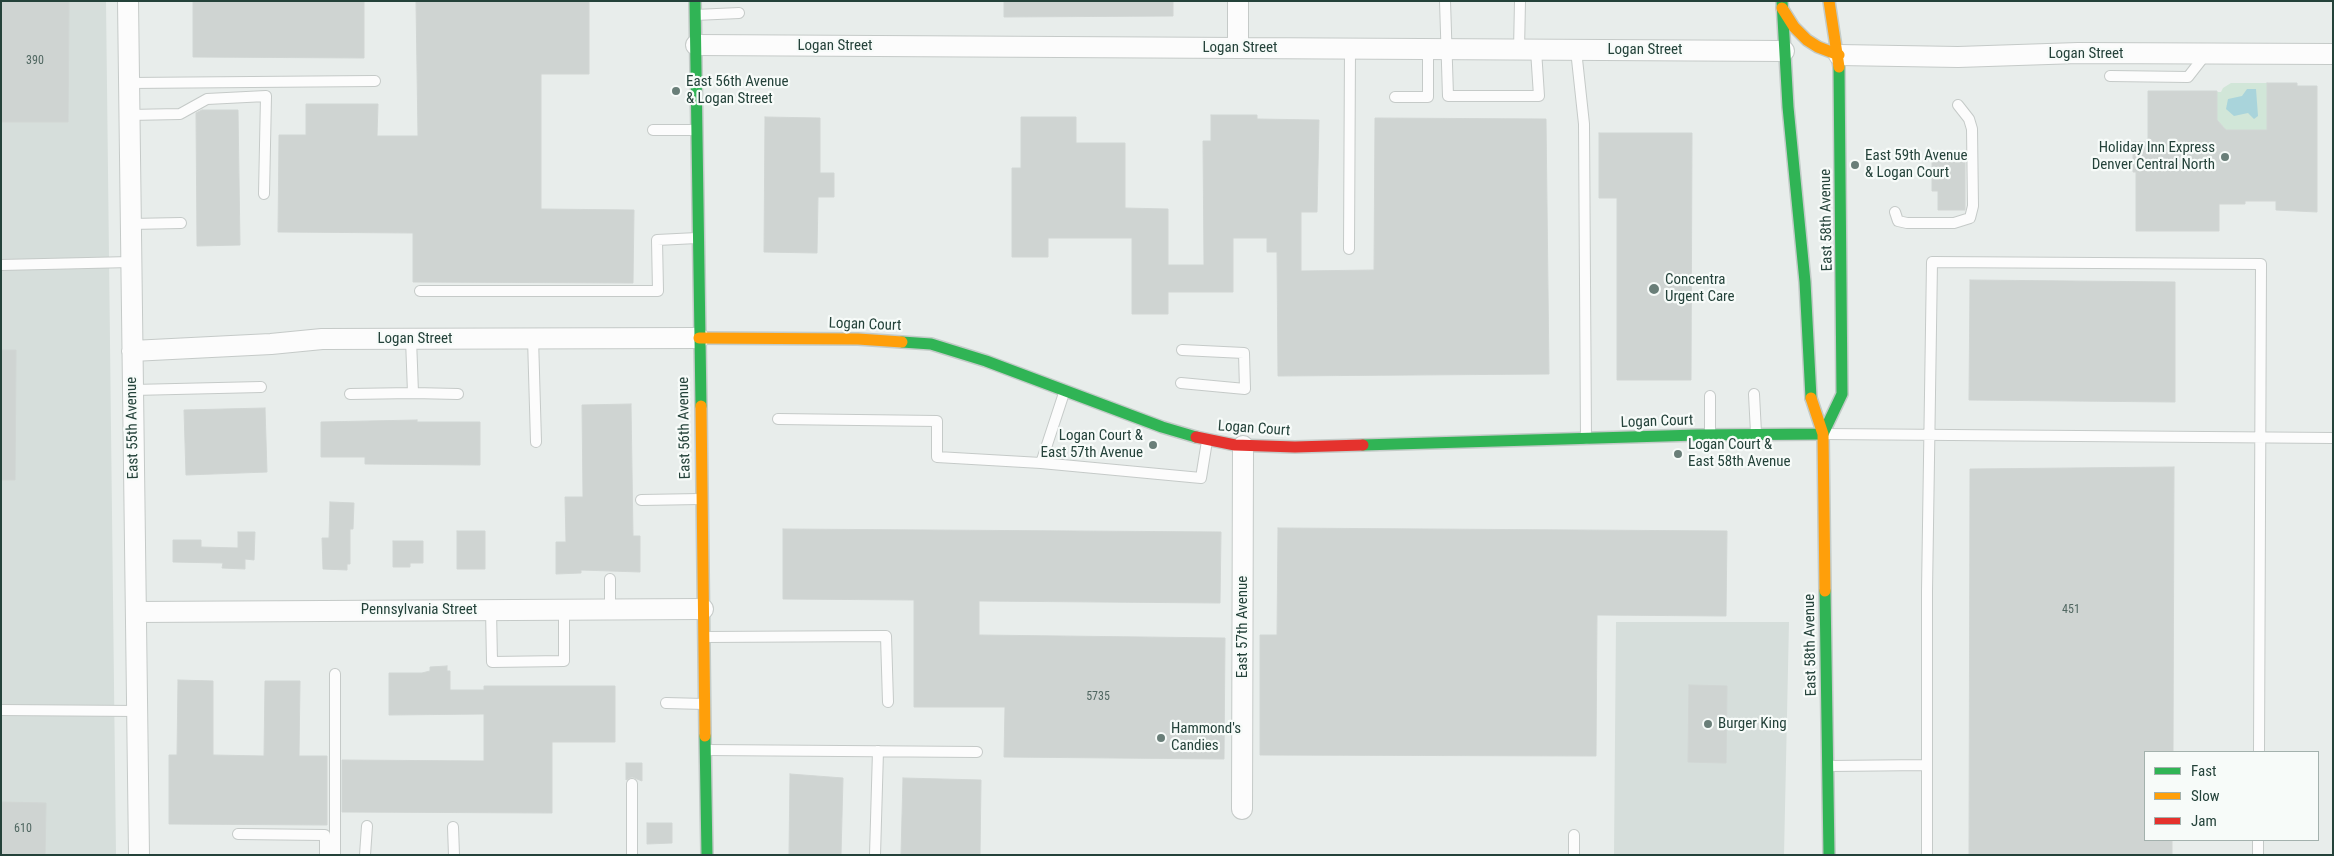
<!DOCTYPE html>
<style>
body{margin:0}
#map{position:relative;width:2334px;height:856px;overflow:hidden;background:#e8edeb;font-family:"Roboto Condensed",sans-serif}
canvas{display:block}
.frame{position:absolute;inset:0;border:2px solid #24423a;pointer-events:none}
.legend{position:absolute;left:2144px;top:751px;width:175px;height:90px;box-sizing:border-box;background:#f7fbf9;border:1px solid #a3b1ad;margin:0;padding:6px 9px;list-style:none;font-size:15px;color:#24423a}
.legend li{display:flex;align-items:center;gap:10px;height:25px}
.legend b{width:25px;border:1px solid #a3b1ad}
</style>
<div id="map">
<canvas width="2334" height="856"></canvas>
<div class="frame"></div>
<ul class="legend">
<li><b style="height:6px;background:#30b455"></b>Fast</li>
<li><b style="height:6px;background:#ff9f0a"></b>Slow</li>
<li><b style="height:6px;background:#e5322d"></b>Jam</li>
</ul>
</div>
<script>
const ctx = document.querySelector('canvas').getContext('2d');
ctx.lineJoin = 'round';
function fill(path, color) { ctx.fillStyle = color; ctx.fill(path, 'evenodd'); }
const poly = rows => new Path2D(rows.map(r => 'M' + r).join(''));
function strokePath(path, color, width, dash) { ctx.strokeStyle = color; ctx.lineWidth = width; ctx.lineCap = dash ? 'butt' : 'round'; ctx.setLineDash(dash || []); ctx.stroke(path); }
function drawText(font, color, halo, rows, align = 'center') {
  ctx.font = font + ' "Roboto Condensed",sans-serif'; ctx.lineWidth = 4.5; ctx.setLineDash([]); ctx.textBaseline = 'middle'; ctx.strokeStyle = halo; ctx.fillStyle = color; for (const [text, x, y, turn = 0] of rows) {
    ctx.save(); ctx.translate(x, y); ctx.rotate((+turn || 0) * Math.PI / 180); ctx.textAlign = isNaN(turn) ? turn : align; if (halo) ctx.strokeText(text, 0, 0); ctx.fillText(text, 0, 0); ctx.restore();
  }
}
fill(poly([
 [1,1,106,1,116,855,1,855],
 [1616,622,1789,622,1784,855,1614,855]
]), '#d6dedb');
fill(poly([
 [2231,83,2267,83,2267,133,2226,130,2217,120,2217,92,2221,92,2223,88]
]), '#d1e6d8');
fill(poly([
 [2247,89,2256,89,2258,116,2254,119,2248,113,2234,116,2226,109,2228,99,2242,96]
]), '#a9d4db');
const building = poly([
 [1,1,69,1,68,122,1,122,1,1],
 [193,1,364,1,364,58,193,57,193,1],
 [416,1,589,1,589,74,541,74,541,209,634,210,633,283,413,282,413,233,278,232,279,135,306,135,306,104,378,104,377,136,418,136,416,1],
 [1004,1,1173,1,1173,16,1004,17,1004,1],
 [2267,83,2297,83,2297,86,2317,86,2317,212,2276,210,2276,201,2245,201,2245,204,2219,204,2219,231,2136,231,2136,172,2133,172,2133,142,2148,142,2148,91,2217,91,2217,120,2226,130,2267,130,2267,83],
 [202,110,238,110,240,245,197,246,196,113,202,110],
 [1211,115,1257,115,1257,119,1319,120,1317,212,1301,212,1301,271,1374,270,1375,118,1546,119,1549,374,1278,376,1277,252,1267,252,1267,238,1233,238,1233,292,1168,292,1168,314,1132,314,1132,238,1048,238,1048,257,1012,257,1012,168,1021,168,1021,117,1076,117,1076,143,1125,143,1125,208,1168,209,1168,265,1204,265,1203,141,1211,141,1211,115],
 [765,117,820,118,820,173,834,173,834,197,818,197,817,253,764,252,765,117],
 [1599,133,1692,133,1691,380,1617,380,1617,198,1599,198,1599,133],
 [1932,151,1965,151,1965,210,1938,210,1938,191,1932,191,1932,151],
 [1970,280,2175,282,2175,402,1969,400,1970,280],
 [1,350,16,350,15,480,1,480,1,350],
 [631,404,633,536,640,536,640,572,581,570,581,573,556,574,556,542,566,542,565,497,583,497,582,405,631,404],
 [265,408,267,472,186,475,184,410,265,408],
 [417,420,417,422,480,422,480,465,365,464,365,457,321,457,321,422,417,420],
 [2174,467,2173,752,2145,752,2145,840,2172,840,2172,855,1969,855,1970,469,2174,467],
 [330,502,354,503,353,529,350,529,350,564,347,564,347,570,323,569,322,538,329,538,330,502],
 [1278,528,1727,531,1726,616,1597,615,1596,756,1260,755,1260,635,1277,635,1278,528],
 [783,529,1221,532,1220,603,979,601,979,635,1225,638,1224,759,1004,757,1005,707,914,707,914,600,783,599,783,529],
 [457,531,485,531,485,569,457,569,457,531],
 [238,532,255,532,254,560,245,559,245,569,222,568,223,563,173,562,173,540,201,540,201,547,238,548,238,532],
 [393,541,423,541,423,563,410,563,410,567,393,567,393,541],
 [447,666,447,671,450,671,450,690,484,690,484,686,615,686,615,742,552,742,552,813,342,812,342,760,484,761,484,714,389,715,389,673,422,673,430,671,430,667,447,666],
 [178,680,213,681,213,755,264,756,265,681,300,681,299,756,327,756,327,825,169,824,169,755,177,755,178,680],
 [1689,685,1727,686,1726,763,1688,762,1689,685],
 [626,763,642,763,642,781,632,777,626,780,626,763],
 [790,774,843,778,841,855,789,855,790,774],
 [903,778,981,780,980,855,901,855,903,778],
 [1,802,46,803,45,855,1,855,1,802],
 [647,823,672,823,672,843,647,844,647,823]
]);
fill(building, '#cfd4d2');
strokePath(building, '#d1d6d4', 1);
const lane = poly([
 [1445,1,1448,96,1539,96,1536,50],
 [695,15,739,13],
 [1519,50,1520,1],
 [1576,50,1584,124,1586,439],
 [2110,76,2188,77,2206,54],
 [129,83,375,81],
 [1395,97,1428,97,1428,49],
 [129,115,180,114,207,99,266,96,264,194],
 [653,130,696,130],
 [1895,212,1898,221,1907,223,1954,223,1970,218,1973,206,1972,129,1969,119,1958,105],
 [131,224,181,223],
 [1349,249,1350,49],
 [1,265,131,262],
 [420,291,658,291,657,240,697,238],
 [533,338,536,442],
 [411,339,413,393,458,394],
 [1181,383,1245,389,1244,353,1182,350],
 [133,390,261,387],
 [1064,393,1041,463,1201,478,1207,441],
 [350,394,413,393],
 [1754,394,1756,433],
 [1710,396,1710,435],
 [778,419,937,421,937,457,1041,463],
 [1824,434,2333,438],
 [641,500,700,499],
 [610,579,610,609],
 [491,609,492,662,564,661,564,609],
 [705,637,886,636,888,702],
 [666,703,704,704],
 [1,710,137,711],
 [706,750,977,752],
 [1830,766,1926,765],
 [632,784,632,855],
 [453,827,454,855],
 [238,834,325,835,325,855],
 [1574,835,1574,855],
 [335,855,335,674],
 [365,855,367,826],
 [875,855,878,751],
 [1927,855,1927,591,1932,262,2261,264,2259,752],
 [2258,855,2258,840]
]);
const street = poly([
 [128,1,139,855],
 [696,45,1784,51],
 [1238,48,1238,1],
 [1839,55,1958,57,2078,53,2333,54],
 [132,351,271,344,322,339,699,338],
 [136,612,703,609],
 [1242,809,1243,446]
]);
const fast = poly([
 [695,1,701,406],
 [1782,1,1788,107,1805,282,1811,398],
 [902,342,931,344,986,361,1162,427,1196,437],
 [1823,434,1842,394,1839,67],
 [1363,445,1697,435,1823,434],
 [1825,591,1829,855],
 [705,736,707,855]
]);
const slow = poly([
 [1829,1,1839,67],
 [1782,8,1794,27,1807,40,1818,47,1839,55],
 [699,338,858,339,902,342],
 [1811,398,1823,434,1825,591],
 [701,406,705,736]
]);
const jam = poly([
 [1196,437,1235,445,1295,447,1363,445]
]);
strokePath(lane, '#c5cac8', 12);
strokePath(street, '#c5cac8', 22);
strokePath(fast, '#c3cbc8', 14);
strokePath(slow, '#c3cbc8', 14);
strokePath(jam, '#c3cbc8', 14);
strokePath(lane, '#fcfcfc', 10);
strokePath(street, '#fcfcfc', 20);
strokePath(fast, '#30b455', 11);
strokePath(slow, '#ff9f0a', 11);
strokePath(jam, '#e5322d', 11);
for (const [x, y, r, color] of [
 [676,91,5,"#697e78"],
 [2225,157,5,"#697e78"],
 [1855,165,5,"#697e78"],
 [1654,289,6,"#697e78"],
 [1153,445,5,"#697e78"],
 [1678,454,5,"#697e78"],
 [1708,724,5,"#697e78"],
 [1161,738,5,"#697e78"]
]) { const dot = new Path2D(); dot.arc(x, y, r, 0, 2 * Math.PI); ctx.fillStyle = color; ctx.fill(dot); strokePath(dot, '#f7fbf9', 2); }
drawText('12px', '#506761', null, [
 ["390",35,61],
 ["451",2071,610],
 ["5735",1098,697],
 ["610",23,829]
]);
drawText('15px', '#24423a', '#f7fbf9', [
 ["Logan Street",835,46],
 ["Logan Street",1240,48],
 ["Logan Street",1645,50],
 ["Logan Street",2086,54],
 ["East 58th Avenue",1827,220,-91],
 ["Logan Court",865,325,2],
 ["Logan Street",415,339],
 ["Logan Court",1657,422,-2],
 ["East 55th Avenue",133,428,-91],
 ["East 56th Avenue",685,428,-91],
 ["Logan Court",1254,429,4],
 ["Pennsylvania Street",419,610],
 ["East 57th Avenue",1243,627,-90],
 ["East 58th Avenue",1811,645,-91]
]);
drawText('15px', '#24423a', '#f7fbf9', [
 ["East 56th Avenue",686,82],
 ["& Logan Street",686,99],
 ["Holiday Inn Express",2215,148,"right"],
 ["Denver Central North",2215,165,"right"],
 ["East 59th Avenue",1865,156],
 ["& Logan Court",1865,173],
 ["Concentra",1665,280],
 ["Urgent Care",1665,297],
 ["Logan Court &",1143,436,"right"],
 ["East 57th Avenue",1143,453,"right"],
 ["Logan Court &",1688,445],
 ["East 58th Avenue",1688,462],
 ["Burger King",1718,724],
 ["Hammond's",1171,729],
 ["Candies",1171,746]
], 'left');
</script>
